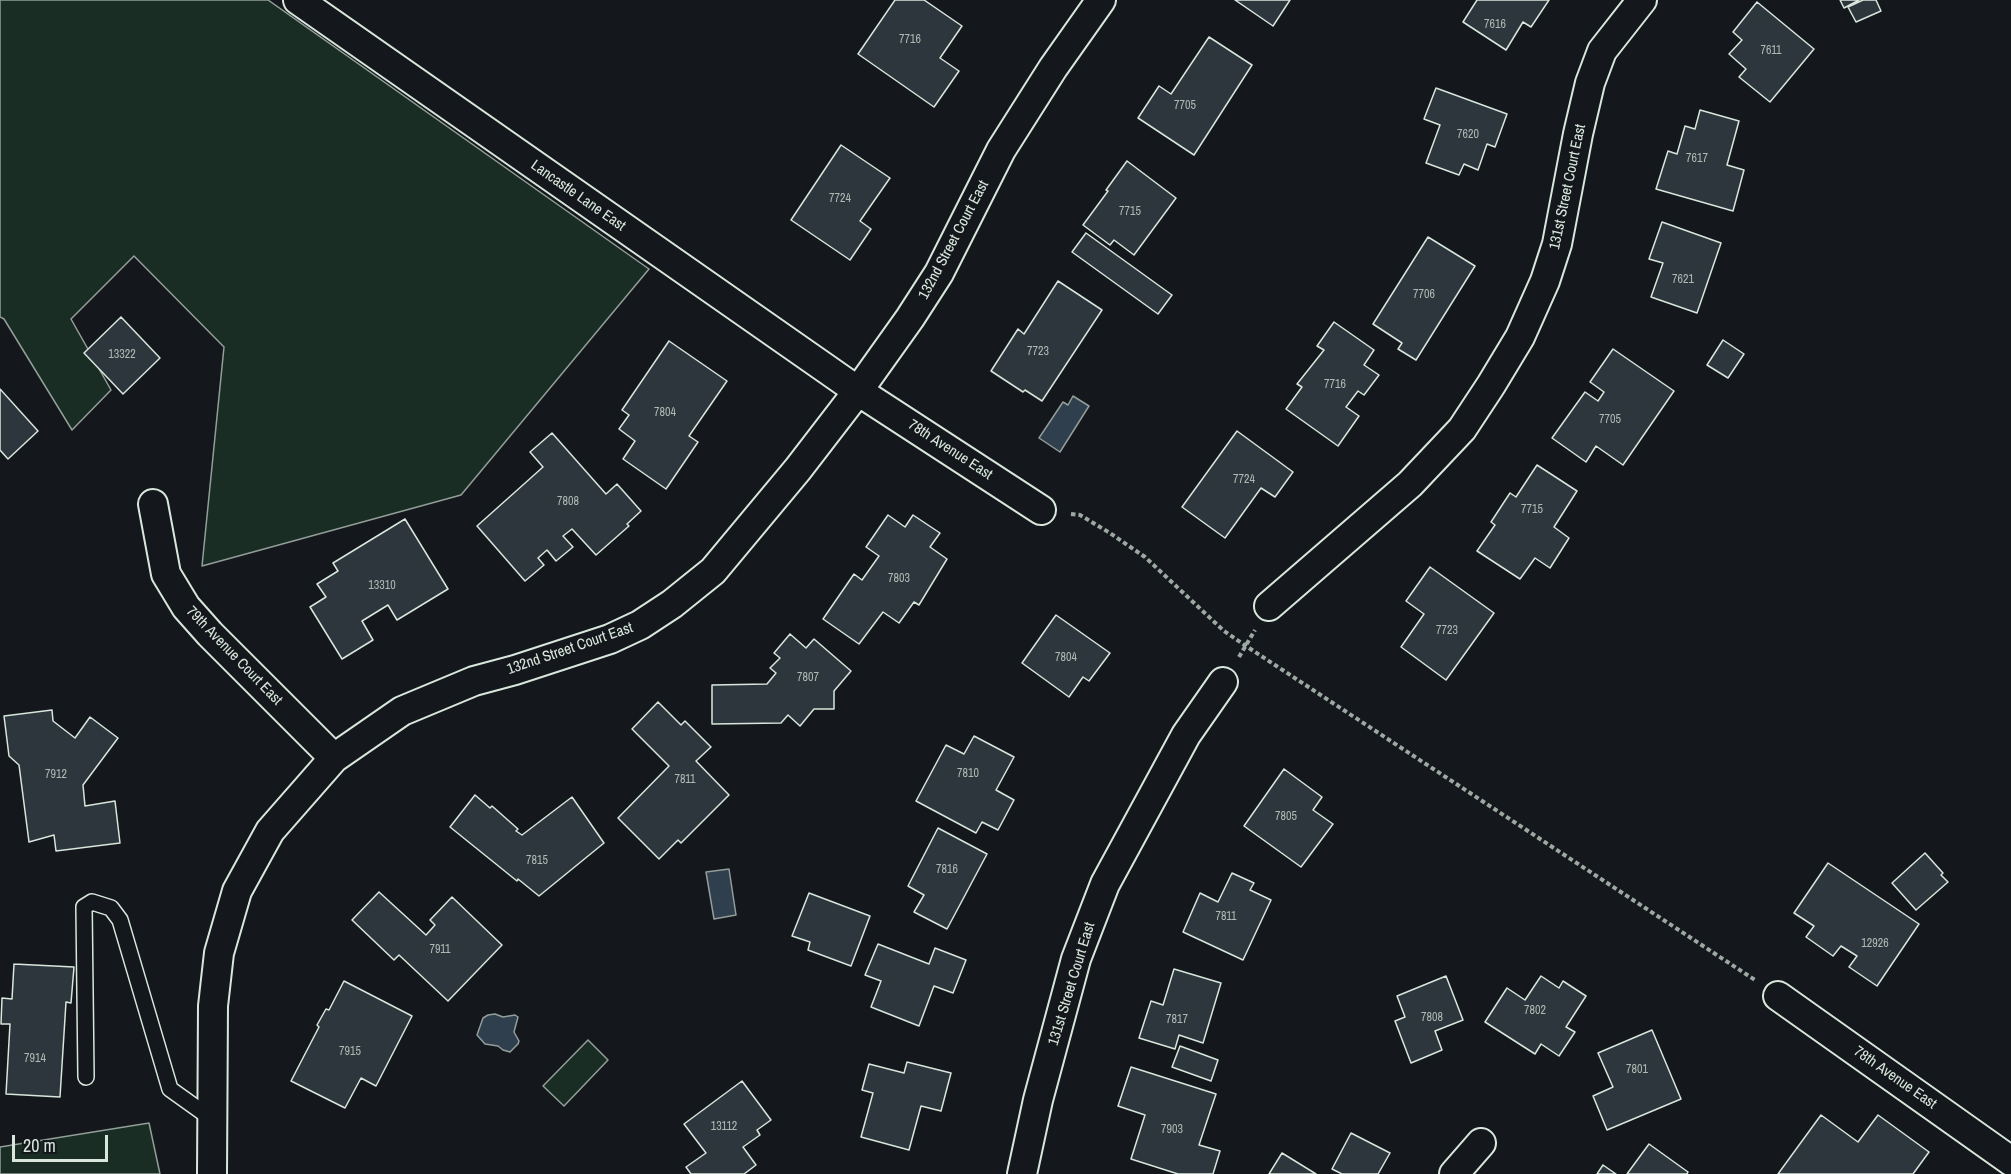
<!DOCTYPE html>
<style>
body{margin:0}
#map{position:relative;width:2011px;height:1174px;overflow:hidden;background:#14181c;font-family:"Archivo Narrow",sans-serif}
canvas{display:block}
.scale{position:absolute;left:12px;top:1135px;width:96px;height:27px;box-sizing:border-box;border:3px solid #d8e6dc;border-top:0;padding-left:8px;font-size:18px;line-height:21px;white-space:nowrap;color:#d8e6dc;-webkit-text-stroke:4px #14181c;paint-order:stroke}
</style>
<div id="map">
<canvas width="2011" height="1174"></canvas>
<div class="scale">20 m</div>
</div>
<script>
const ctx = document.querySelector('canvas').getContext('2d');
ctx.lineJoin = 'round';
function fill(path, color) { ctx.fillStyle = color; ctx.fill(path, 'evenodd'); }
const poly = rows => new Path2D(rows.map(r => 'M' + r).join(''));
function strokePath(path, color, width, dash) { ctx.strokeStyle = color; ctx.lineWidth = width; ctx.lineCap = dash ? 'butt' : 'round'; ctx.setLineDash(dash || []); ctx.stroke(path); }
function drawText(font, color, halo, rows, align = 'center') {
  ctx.font = font + ' "Archivo Narrow",sans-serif'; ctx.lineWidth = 4.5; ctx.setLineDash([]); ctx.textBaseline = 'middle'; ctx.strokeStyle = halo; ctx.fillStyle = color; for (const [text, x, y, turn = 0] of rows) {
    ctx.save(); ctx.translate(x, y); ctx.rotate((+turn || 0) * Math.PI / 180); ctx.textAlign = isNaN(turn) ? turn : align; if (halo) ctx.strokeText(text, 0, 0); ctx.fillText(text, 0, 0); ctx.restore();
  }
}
const green = poly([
 [0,0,268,0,649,269,461,495,202,566,224,347,134,256,71,319,111,390,72,430,4,319,0,317,0,0],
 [588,1040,608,1060,564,1106,543,1086,588,1040],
 [149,1123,160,1174,0,1174,0,1147,149,1123]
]);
fill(green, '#1a2d24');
strokePath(green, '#939e99', 1.5);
const water = poly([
 [1073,396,1089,406,1060,452,1039,438,1063,402,1068,405,1073,396],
 [729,869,736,915,714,919,706,872,729,869],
 [495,1014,503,1017,515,1015,518,1017,514,1032,519,1041,518,1044,510,1052,503,1050,498,1046,485,1044,477,1035,483,1018,488,1015,495,1014]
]);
fill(water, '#2f3f4d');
strokePath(water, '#939e99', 1.5);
const building = poly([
 [895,0,924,0,962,26,940,58,959,71,934,107,858,54,895,0],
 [1235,0,1290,0,1273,26,1235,0],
 [1477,0,1549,0,1531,27,1523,22,1506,50,1463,22,1477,0],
 [1840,0,1859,0,1844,8,1840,0],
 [1863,0,1876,0,1881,11,1856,22,1848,7,1863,0],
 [1757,2,1814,49,1770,102,1739,77,1746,69,1729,54,1742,40,1733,32,1757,2],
 [1209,37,1252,65,1194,155,1138,118,1159,86,1171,94,1209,37],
 [1436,88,1507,114,1495,147,1487,144,1478,170,1464,164,1459,175,1426,163,1440,125,1424,119,1436,88],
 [1700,110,1739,121,1727,165,1744,170,1733,211,1656,189,1668,151,1677,154,1685,126,1695,129,1700,110],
 [841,145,890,178,860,221,871,229,850,260,791,220,841,145],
 [1127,161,1176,198,1134,255,1114,240,1110,245,1083,225,1108,191,1106,190,1127,161],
 [1662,222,1721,243,1697,313,1651,297,1663,263,1649,259,1662,222],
 [1086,233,1172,295,1158,314,1072,252,1086,233],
 [1428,237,1475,266,1416,360,1398,349,1402,343,1373,324,1428,237],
 [1058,281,1102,310,1042,401,1025,390,1023,392,991,371,1018,329,1024,334,1058,281],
 [121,317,160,358,123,394,84,353,121,317],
 [1334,322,1374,350,1364,365,1379,375,1364,395,1358,391,1346,407,1359,416,1338,446,1286,409,1302,387,1297,384,1324,350,1317,346,1334,322],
 [1723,340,1744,354,1728,378,1707,365,1723,340],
 [669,341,727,381,689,436,698,442,666,489,623,459,635,441,619,429,629,415,622,410,669,341],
 [1613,349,1674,391,1623,465,1596,446,1586,462,1552,438,1585,392,1598,401,1604,392,1590,382,1613,349],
 [0,389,38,431,8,459,0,450,0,389],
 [1237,431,1293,472,1275,497,1261,488,1225,538,1182,507,1237,431],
 [552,433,606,494,617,484,641,511,627,524,629,526,596,555,572,529,563,536,573,547,556,561,547,550,538,558,544,565,525,581,477,526,543,467,530,452,552,433],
 [1537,465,1577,491,1554,527,1569,538,1550,568,1535,558,1520,579,1477,551,1495,525,1491,522,1510,493,1516,497,1537,465],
 [888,515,905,527,913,515,940,533,930,547,947,559,919,605,914,602,899,623,883,612,859,644,823,619,854,574,862,580,879,556,866,547,888,515],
 [405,519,448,589,397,620,388,605,362,621,373,640,342,659,310,607,326,597,317,584,338,571,333,563,405,519],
 [1430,567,1494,613,1446,680,1401,647,1424,614,1406,601,1430,567],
 [1056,615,1110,653,1089,681,1083,677,1069,697,1022,663,1056,615],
 [790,634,806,648,814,639,851,671,834,691,834,709,814,709,800,726,788,715,781,723,712,724,712,685,767,684,776,673,770,668,780,658,774,653,790,634],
 [658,702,681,725,685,721,711,747,696,761,729,795,681,843,678,840,659,859,618,818,669,766,632,729,658,702],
 [52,710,53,721,75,738,90,717,118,738,83,785,85,806,115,801,120,843,56,851,54,835,29,842,19,765,9,756,4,716,52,710],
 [974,736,1014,757,996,790,1014,800,998,830,982,822,976,833,916,801,946,745,964,754,974,736],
 [1284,769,1322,797,1313,810,1333,824,1301,867,1244,826,1284,769],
 [475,795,490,808,492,806,518,829,516,831,522,835,572,797,604,843,539,896,518,879,517,881,450,827,475,795],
 [938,828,987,854,947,929,914,912,924,895,908,886,938,828],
 [1925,853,1943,873,1941,875,1948,882,1916,910,1892,883,1925,853],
 [1828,863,1919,924,1877,986,1849,967,1857,956,1841,946,1833,956,1806,937,1814,926,1794,913,1828,863],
 [1232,873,1254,883,1250,890,1271,900,1243,960,1183,932,1200,893,1218,902,1232,873],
 [379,892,426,935,435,925,430,920,452,897,502,945,448,1001,399,955,394,960,352,920,379,892],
 [809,893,870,916,851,966,808,950,810,942,792,936,809,893],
 [878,944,929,964,935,948,966,960,953,993,934,986,919,1026,871,1007,881,981,865,975,878,944],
 [14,964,74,967,71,1003,66,1002,60,1097,6,1094,10,1024,1,1024,2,998,12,999,14,964],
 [1174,969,1221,983,1203,1043,1179,1035,1175,1049,1139,1038,1151,1001,1163,1005,1174,969],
 [1446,976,1463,1020,1435,1031,1442,1050,1411,1063,1395,1021,1405,1017,1397,996,1446,976],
 [1541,976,1559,988,1563,981,1586,996,1566,1027,1575,1032,1559,1056,1541,1044,1535,1054,1485,1022,1507,988,1525,1000,1541,976],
 [344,981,412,1016,376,1086,361,1078,345,1108,291,1081,319,1027,317,1025,326,1009,329,1010,344,981],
 [1652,1030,1681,1099,1607,1130,1593,1096,1613,1087,1598,1053,1652,1030],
 [1180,1046,1218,1060,1211,1081,1172,1067,1180,1046],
 [907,1062,951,1073,941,1111,921,1106,909,1150,861,1137,873,1093,862,1090,869,1064,904,1073,907,1062],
 [1131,1067,1216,1094,1199,1145,1220,1151,1213,1174,1178,1174,1131,1159,1145,1115,1118,1106,1131,1067],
 [742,1081,771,1120,757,1130,760,1135,743,1147,756,1165,744,1174,691,1174,686,1167,706,1153,684,1124,742,1081],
 [1821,1115,1858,1142,1878,1115,1929,1152,1913,1174,1778,1174,1821,1115],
 [1351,1133,1390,1153,1378,1174,1342,1174,1332,1169,1351,1133],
 [1649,1144,1688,1172,1687,1174,1627,1174,1649,1144],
 [1282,1153,1316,1174,1269,1174,1282,1153],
 [1603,1165,1616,1174,1597,1174,1603,1165]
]);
fill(building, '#2c363c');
strokePath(building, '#d8e6dc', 1.5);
const lane = poly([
 [86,1077,84,907,92,902,111,908,120,920,170,1089,212,1119]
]);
const street = poly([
 [298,0,858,391,1041,510],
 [153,504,166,574,186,607,210,634,334,758],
 [1269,606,1410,484,1462,429,1491,385,1520,337,1545,281,1557,244,1578,134,1590,83,1602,51,1642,0],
 [1778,996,2011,1161],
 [212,1174,213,1006,219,953,237,891,270,831,334,758,402,711,474,681,515,670,610,639,640,625,672,604,713,571,798,469,858,391,910,318,939,273,1001,150,1053,68,1101,0],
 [1022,1174,1038,1100,1076,959,1105,884,1186,735,1223,682],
 [1454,1174,1481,1143]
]);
strokePath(lane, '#d8e6dc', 18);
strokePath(street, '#d8e6dc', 32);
strokePath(poly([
 [1071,514,1080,515,1110,533,1145,557,1224,631,1246,646,1755,980],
 [1239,657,1255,630]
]), '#9da8a2', 4, [4.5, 3]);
strokePath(lane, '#14181c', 15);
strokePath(street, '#14181c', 28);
drawText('12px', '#adbab4', null, [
 ["7616",1495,25],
 ["7716",910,40],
 ["7611",1771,51],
 ["7705",1185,106],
 ["7620",1468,135],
 ["7617",1697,159],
 ["7724",840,199],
 ["7715",1130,212],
 ["7621",1683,280],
 ["7706",1424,295],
 ["7723",1038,352],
 ["13322",122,355],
 ["7716",1335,385],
 ["7804",665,413],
 ["7705",1610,420],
 ["7724",1244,480],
 ["7808",568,502],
 ["7715",1532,510],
 ["7803",899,579],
 ["13310",382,586],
 ["7723",1447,631],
 ["7804",1066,658],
 ["7807",808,678],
 ["7810",968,774],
 ["7912",56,775],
 ["7811",685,780],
 ["7805",1286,817],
 ["7815",537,861],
 ["7816",947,870],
 ["7811",1226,917],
 ["12926",1875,944],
 ["7911",440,950],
 ["7802",1535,1011],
 ["7808",1432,1018],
 ["7817",1177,1020],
 ["7915",350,1052],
 ["7914",35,1059],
 ["7801",1637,1070],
 ["13112",724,1127],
 ["7903",1172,1130]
]);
drawText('15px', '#d8e6dc', '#14181c', [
 ["131st Street Court East",1568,187,-78],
 ["Lancastle Lane East",578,196,35],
 ["132nd Street Court East",954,240,-62],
 ["78th Avenue East",950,450,33],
 ["132nd Street Court East",570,649,-19],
 ["79th Avenue Court East",234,656,46],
 ["131st Street Court East",1072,984,-73],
 ["78th Avenue East",1895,1078,35]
]);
</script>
